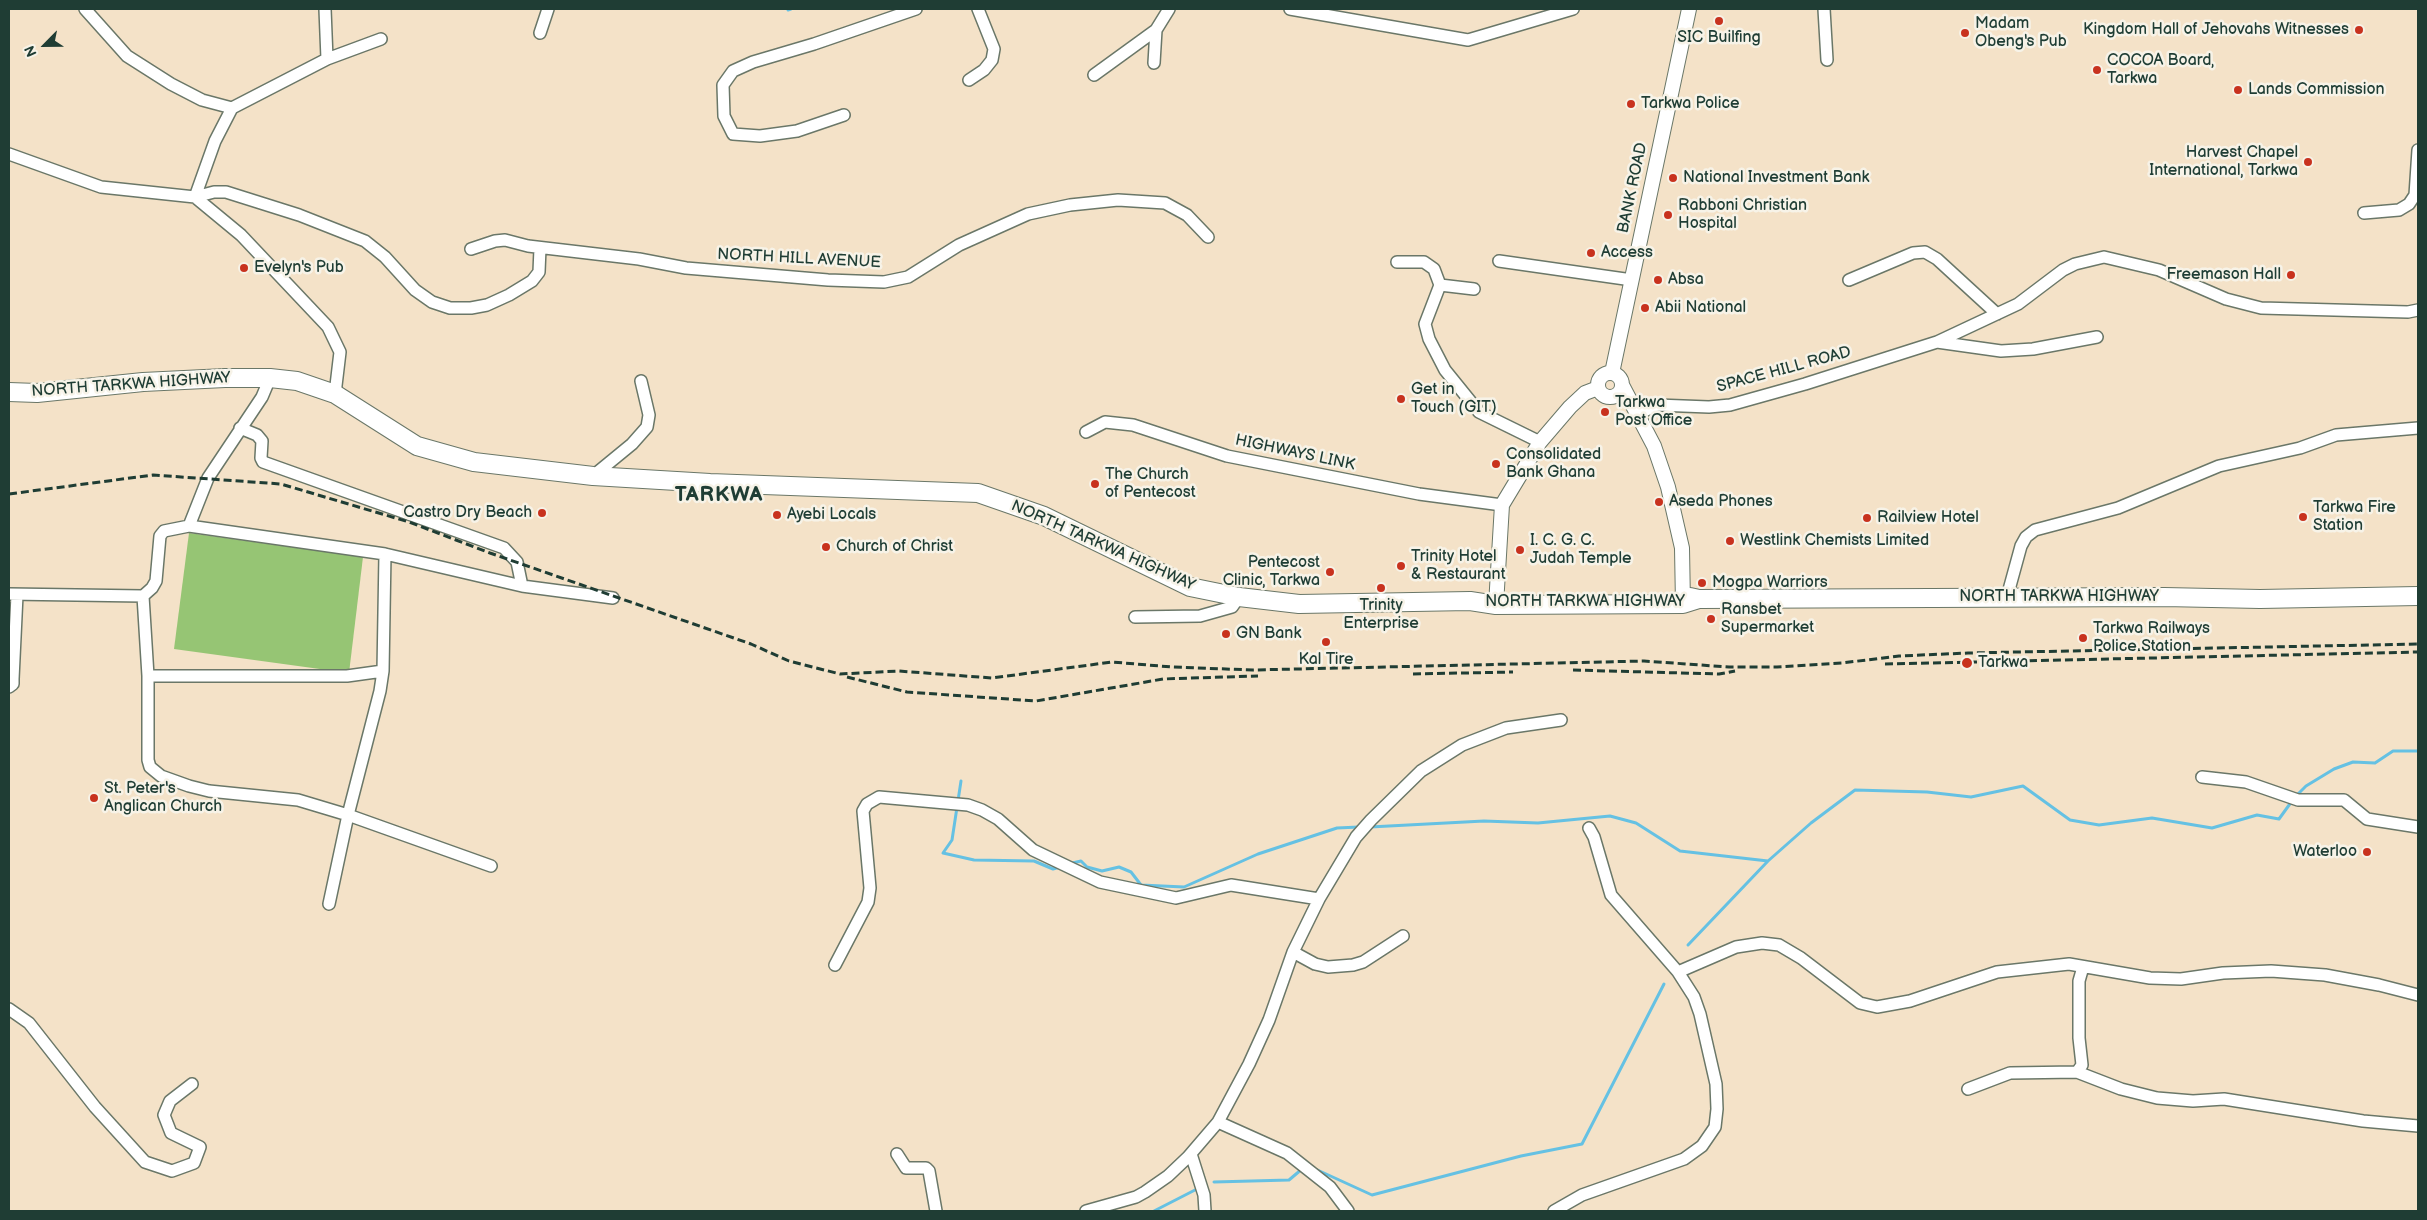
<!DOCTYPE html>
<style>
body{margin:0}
#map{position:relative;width:2427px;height:1220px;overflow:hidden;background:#f4e2c8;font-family:"Balsamiq Sans",sans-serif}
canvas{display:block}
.frame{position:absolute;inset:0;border:10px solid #1f3d34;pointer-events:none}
.north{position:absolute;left:20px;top:20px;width:50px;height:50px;-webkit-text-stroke:4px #f7f3e8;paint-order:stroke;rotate:247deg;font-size:14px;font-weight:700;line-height:20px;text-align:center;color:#1f3d34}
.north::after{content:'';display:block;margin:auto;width:18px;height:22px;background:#1f3d34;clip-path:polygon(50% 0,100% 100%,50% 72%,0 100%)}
</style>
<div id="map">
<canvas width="2427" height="1220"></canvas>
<div class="frame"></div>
<div class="north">N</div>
</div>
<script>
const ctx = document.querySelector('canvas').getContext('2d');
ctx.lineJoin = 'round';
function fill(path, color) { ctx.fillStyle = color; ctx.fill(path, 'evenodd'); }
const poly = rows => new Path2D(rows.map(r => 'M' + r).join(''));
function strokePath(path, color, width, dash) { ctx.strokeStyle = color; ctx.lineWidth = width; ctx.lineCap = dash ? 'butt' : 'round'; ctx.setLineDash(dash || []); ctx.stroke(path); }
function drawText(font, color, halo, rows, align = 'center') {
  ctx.font = font + ' "Balsamiq Sans",sans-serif'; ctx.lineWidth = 5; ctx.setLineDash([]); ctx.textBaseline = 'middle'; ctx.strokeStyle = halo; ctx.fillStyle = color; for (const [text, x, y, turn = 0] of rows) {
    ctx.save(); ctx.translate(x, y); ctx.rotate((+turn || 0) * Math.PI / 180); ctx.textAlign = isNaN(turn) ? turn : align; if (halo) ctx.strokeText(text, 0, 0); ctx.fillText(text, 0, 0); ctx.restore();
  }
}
fill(poly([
 [189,533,363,557,349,673,174,649]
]), '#96c574');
strokePath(poly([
 [788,10,791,9],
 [961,781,952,840,943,853,974,860,1034,861,1053,869,1060,867],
 [2296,796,2306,786,2334,769,2353,762,2375,763,2393,751,2418,751],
 [1370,827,1484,821,1538,823,1610,816,1636,823,1680,851,1768,861],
 [1068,864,1081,861,1087,867,1102,871,1119,867,1131,872,1141,885,1184,887,1258,854,1337,828,1359,827],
 [1688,945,1768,861,1811,823,1855,790,1927,792,1971,797,2023,786,2070,820,2099,825,2152,818,2212,828,2257,815,2279,819,2292,801],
 [1313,1168,1372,1195,1521,1156,1582,1144,1664,984],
 [1214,1182,1289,1180,1302,1169],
 [1154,1211,1195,1190]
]), '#65c1e3', 3);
const minor = poly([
 [85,9,127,56,171,84,202,100,232,108],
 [1290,9,1468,40,1573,9],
 [1824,9,1827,60],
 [540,33,548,9],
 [327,59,381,39],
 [1154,63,1156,30],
 [1094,75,1156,30,1169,9],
 [969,80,984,70,992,60,994,49,978,9],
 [844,115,797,131,760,136,733,134,724,116,723,85,733,71,753,62,814,44,916,9],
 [9,154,101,187,195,197,214,192,226,192,299,215,365,241,385,257,415,290,432,302,450,308,471,308,487,305,509,295,532,281,539,272,540,248],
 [195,197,241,235,328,327,340,352,335,394],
 [195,197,215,141,232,108,327,59,325,9],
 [2364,213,2399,210,2409,204,2415,195,2418,150],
 [471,249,495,241,505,240,528,246,639,259,686,268,828,280,884,282,908,277,959,245,1028,214,1070,205,1118,200,1165,203,1187,215,1208,237],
 [1499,261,1632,280],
 [1397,262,1424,262,1434,269,1440,285],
 [1849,280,1913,253,1925,252,1937,259,1997,314],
 [1474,289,1440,285,1425,324,1429,339,1445,370,1479,412,1540,442],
 [1937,342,2001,351,2033,349,2097,337],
 [1638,414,1657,405,1709,407,1730,405,1805,384,1937,342,2018,304,2063,270,2075,264,2104,257,2159,270,2226,299,2261,308,2408,312,2418,310],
 [240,428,257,435,262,441,261,458,263,462,504,548,517,562,522,586],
 [1086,432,1105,422,1133,425,1227,456,1419,494,1502,505],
 [593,476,632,444,647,427,649,415,641,381],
 [189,526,385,554,522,586,613,598],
 [9,594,143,596,148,676,148,760,150,767,161,776,189,786,209,791,298,800,348,815,491,866],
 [143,596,152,588,156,581,160,536,164,531,189,526,208,478,262,397,270,378],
 [2007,597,2021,546,2026,537,2035,530,2118,508,2219,466,2300,448,2336,435,2418,428],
 [1135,617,1200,616,1232,607,1239,597],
 [148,676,347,676,383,671],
 [9,687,13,684,13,679,17,595],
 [2202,777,2246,782,2298,800,2344,800,2367,819,2418,827],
 [329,904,348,815,380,691,383,671,385,554],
 [1293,952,1315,964,1328,967,1353,965,1363,962,1403,936],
 [835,965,868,902,870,888,863,811,867,804,879,797,968,805,982,810,998,819,1033,850,1100,882,1176,898,1231,885,1319,899],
 [1678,972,1736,947,1762,943,1779,945,1801,958,1860,1003,1877,1007,1910,1001,1997,972,2069,964,2150,978,2181,979,2223,973,2271,971,2325,975,2379,985,2418,995],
 [9,1009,29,1023,95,1107,145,1162,172,1171,194,1163,200,1147,171,1133,164,1115,170,1101,192,1084],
 [2077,1072,2121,1089,2157,1098,2193,1101,2224,1099,2363,1121,2418,1126],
 [1968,1089,2010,1073,2077,1072,2082,1065,2079,1038,2079,981,2083,967],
 [1218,1122,1287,1153,1330,1187,1348,1211],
 [897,1154,906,1168,926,1168,929,1171,936,1211],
 [1191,1154,1204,1195,1205,1211],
 [1086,1211,1136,1197,1145,1192,1168,1176,1188,1157,1218,1122,1249,1064,1269,1020,1293,952,1319,899,1356,837,1371,820,1421,771,1462,745,1506,728,1561,720],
 [1554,1211,1582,1195,1684,1159,1702,1146,1715,1127,1717,1109,1716,1084,1700,1014,1694,997,1678,972,1611,895,1594,837,1589,828]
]);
const tertiary = poly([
 [1612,373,1689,9],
 '1598 385a12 12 0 1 1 24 0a12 12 0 1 1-24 0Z',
 [1622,385,1654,446,1668,487,1682,548,1683,604],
 [1496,605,1502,505,1540,442,1570,407,1585,393,1598,388]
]);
const primary = poly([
 [9,392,37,393,143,382,225,378,270,378,297,381,335,394,417,446,474,462,593,476,710,483,978,493,1044,516,1190,587,1239,597,1299,604,1470,601,1496,605,1683,604,1699,599],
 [1690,597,1699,599,2164,597,2260,599,2418,596]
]);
strokePath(minor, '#6a7768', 14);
strokePath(tertiary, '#6a7768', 16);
strokePath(primary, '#6a7768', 20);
strokePath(minor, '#fff', 11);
strokePath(tertiary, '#fff', 14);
strokePath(primary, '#fff', 18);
strokePath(poly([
 [9,494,153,475,281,484,409,522,490,553,751,644,789,661,840,674,899,671,992,678,1112,662,1172,667,1253,670,1644,661,1729,667,1777,667,1842,663,1899,656,1968,653,2418,644],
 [1885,664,2418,652],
 [1573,670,1719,674,1735,671],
 [1413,674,1513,672],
 [847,677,907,692,1036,701,1163,679,1258,676]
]), '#1f3d34', 3, [8, 4]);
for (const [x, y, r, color] of [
 [1719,21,5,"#c8321e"],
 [2359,30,5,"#c8321e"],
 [1965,33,5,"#c8321e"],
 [2097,70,5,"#c8321e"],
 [2238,90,5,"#c8321e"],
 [1631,104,5,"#c8321e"],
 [2308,162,5,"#c8321e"],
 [1673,178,5,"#c8321e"],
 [1668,215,5,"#c8321e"],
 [1591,253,5,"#c8321e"],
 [244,268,5,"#c8321e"],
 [2291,275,5,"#c8321e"],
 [1658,280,5,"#c8321e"],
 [1645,308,5,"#c8321e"],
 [1401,399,5,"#c8321e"],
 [1605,412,5,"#c8321e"],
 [1496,464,5,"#c8321e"],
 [1095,484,5,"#c8321e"],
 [1659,502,5,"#c8321e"],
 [542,513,5,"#c8321e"],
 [777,515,5,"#c8321e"],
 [2303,517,5,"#c8321e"],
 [1867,518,5,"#c8321e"],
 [1730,541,5,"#c8321e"],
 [826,547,5,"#c8321e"],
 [1520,550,5,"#c8321e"],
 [1401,566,5,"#c8321e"],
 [1330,572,5,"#c8321e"],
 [1702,583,5,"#c8321e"],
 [1381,588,5,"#c8321e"],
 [1711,619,5,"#c8321e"],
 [1226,634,5,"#c8321e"],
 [2083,638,5,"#c8321e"],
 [1326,642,5,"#c8321e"],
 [1967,663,6,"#c8321e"],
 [94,798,5,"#c8321e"],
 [2367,852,5,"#c8321e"]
]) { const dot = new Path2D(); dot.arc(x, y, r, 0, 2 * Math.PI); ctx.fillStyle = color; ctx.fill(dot); strokePath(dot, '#f7f3e8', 2); }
drawText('16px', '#1f3d34', '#f7f3e8', [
 ["Madam",1975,24],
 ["Obeng's Pub",1975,42],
 ["Kingdom Hall of Jehovahs Witnesses",2349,30,"right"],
 ["SIC Builfing",1719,38,"center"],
 ["COCOA Board,",2107,61],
 ["Tarkwa",2107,79],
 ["Lands Commission",2248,90],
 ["Tarkwa Police",1641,104],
 ["Harvest Chapel",2298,153,"right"],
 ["International, Tarkwa",2298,171,"right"],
 ["National Investment Bank",1683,178],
 ["Rabboni Christian",1678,206],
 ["Hospital",1678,224],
 ["Access",1601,253],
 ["Evelyn's Pub",254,268],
 ["Freemason Hall",2281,275,"right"],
 ["Absa",1668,280],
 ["Abii National",1655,308],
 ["Get in",1411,390],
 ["Touch (GIT)",1411,408],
 ["Tarkwa",1615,403],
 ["Post Office",1615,421],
 ["Consolidated",1506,455],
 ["Bank Ghana",1506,473],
 ["The Church",1105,475],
 ["of Pentecost",1105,493],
 ["Aseda Phones",1669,502],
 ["Tarkwa Fire",2313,508],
 ["Station",2313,526],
 ["Castro Dry Beach",532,513,"right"],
 ["Ayebi Locals",787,515],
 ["Railview Hotel",1877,518],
 ["I. C. G. C.",1530,541],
 ["Judah Temple",1530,559],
 ["Westlink Chemists Limited",1740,541],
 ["Church of Christ",836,547],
 ["Trinity Hotel",1411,557],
 ["& Restaurant",1411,575],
 ["Pentecost",1320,563,"right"],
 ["Clinic, Tarkwa",1320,581,"right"],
 ["Mogpa Warriors",1712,583],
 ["Trinity",1381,606,"center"],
 ["Enterprise",1381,624,"center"],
 ["Ransbet",1721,610],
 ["Supermarket",1721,628],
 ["Tarkwa Railways",2093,629],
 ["Police Station",2093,647],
 ["GN Bank",1236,634],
 ["Kal Tire",1326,660,"center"],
 ["Tarkwa",1978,663],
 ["St. Peter's",104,789],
 ["Anglican Church",104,807],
 ["Waterloo",2357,852,"right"]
], 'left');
drawText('16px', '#1f3d34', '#f7f3e8', [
 ["BANK ROAD",1633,188,-78],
 ["NORTH HILL AVENUE",799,259,3],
 ["SPACE HILL ROAD",1784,370,-15],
 ["NORTH TARKWA HIGHWAY",131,385,-4],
 ["HIGHWAYS LINK",1295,453,12],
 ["NORTH TARKWA HIGHWAY",1103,546,24],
 ["NORTH TARKWA HIGHWAY",2059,597],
 ["NORTH TARKWA HIGHWAY",1585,602]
]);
ctx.letterSpacing = '1px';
drawText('bold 21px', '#1f3d34', '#f7f3e8', [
 ["TARKWA",719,496]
]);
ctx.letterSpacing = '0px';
</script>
